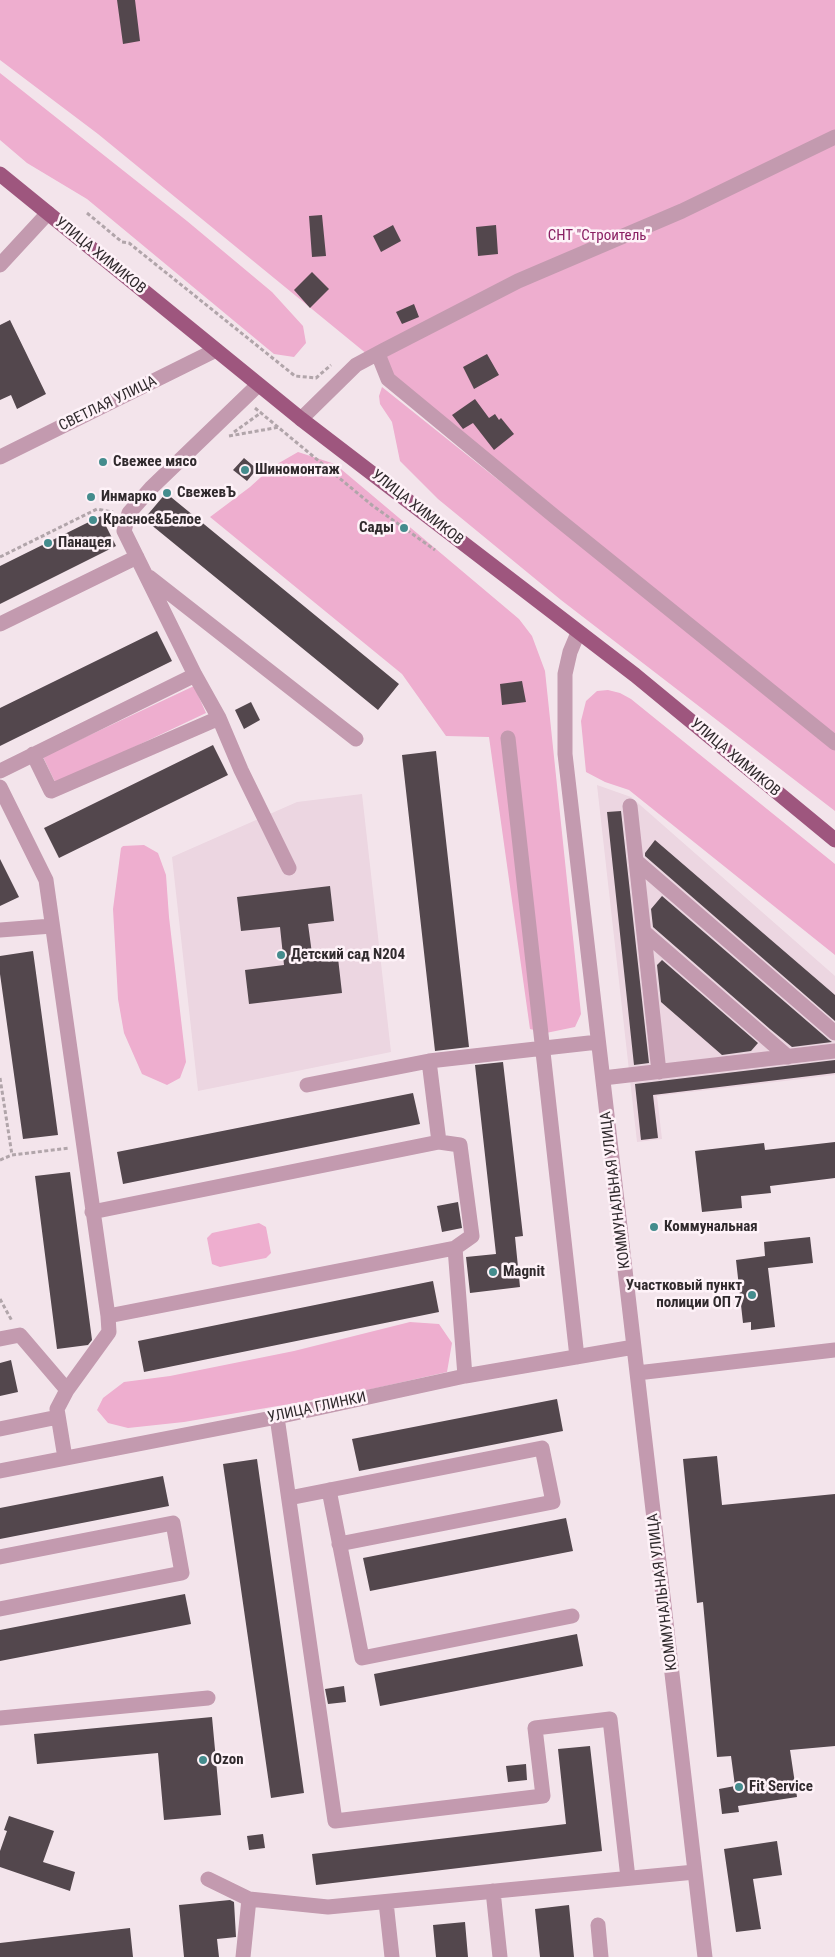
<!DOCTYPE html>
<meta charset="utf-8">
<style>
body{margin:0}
canvas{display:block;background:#f3e4eb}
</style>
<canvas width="835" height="1957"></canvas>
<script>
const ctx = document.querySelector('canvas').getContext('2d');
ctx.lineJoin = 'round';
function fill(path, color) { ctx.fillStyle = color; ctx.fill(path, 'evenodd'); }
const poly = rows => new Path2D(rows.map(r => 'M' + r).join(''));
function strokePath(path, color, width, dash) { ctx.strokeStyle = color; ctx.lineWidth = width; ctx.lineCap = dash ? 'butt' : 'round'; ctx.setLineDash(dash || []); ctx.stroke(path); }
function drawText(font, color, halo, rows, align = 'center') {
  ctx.font = font + ' "Roboto Condensed",sans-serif'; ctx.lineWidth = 5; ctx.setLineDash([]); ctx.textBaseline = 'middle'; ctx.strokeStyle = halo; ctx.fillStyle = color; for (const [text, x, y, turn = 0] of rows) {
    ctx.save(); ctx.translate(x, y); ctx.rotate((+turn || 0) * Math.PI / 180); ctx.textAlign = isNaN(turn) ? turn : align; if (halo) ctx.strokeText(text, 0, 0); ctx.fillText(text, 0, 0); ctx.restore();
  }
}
fill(poly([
 [597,785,631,797,835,976,835,1075,657,1096,662,1139,637,1142],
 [362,794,391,1052,198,1091,172,857,297,802]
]), '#ecd6e1');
fill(poly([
 [0,0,835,0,835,737,98,134,0,60],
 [0,73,187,221,272,292,303,326,306,343,294,357,274,354,87,199,27,163,0,140],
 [382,387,835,749,835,811,561,600,438,499,400,461,392,422,380,404,379,396],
 [298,452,335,464,519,619,532,636,545,671,581,1014,575,1027,546,1033,530,1029,489,737,446,736,402,674,210,517,250,487,272,467],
 [194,686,206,713,56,784,43,757],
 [608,690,620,693,631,699,835,864,835,955,629,790,605,782,586,772,581,721,586,701,597,691],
 [144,845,158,853,166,875,169,917,186,1062,180,1078,167,1085,142,1074,124,1033,118,999,113,909,121,848,123,846],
 [259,1223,266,1227,271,1253,266,1258,220,1267,212,1264,207,1238,212,1233],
 [410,1322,439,1324,452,1343,447,1372,354,1393,184,1422,128,1428,108,1423,97,1410,103,1398,124,1382,170,1376,294,1351]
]), '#eeaecf');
fill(poly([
 [117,0,135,0,140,41,123,44],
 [322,215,326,256,312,257,309,216],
 [393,225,401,241,381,252,373,236],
 [496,225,498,254,478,256,476,227],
 [312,272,329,289,310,308,294,290],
 [414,304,419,317,402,324,396,312],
 [10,320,46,394,17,409,11,395,0,400,0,325],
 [487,354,499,375,474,389,463,367],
 [475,399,489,418,495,414,499,420,501,418,514,434,494,450,473,423,463,429,452,415],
 [244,458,257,469,247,481,233,470],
 [166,493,399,684,378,710,144,519],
 [101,516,116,546,0,604,0,566],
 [157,631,172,661,0,746,0,708],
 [522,681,526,702,502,705,500,684],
 [251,702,260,720,244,729,235,710],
 [213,745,228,775,59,858,44,828],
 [436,751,469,1047,435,1051,402,755],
 [621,811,649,1063,634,1065,607,812],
 [655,840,835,995,835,1021,645,856,645,853],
 [0,859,19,897,0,906],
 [330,886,334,921,308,924,313,961,338,958,342,993,249,1004,245,970,284,965,280,927,241,931,237,897],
 [662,896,829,1040,832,1042,792,1047,770,1029,653,927,651,909],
 [33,951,58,1135,23,1139,0,974,0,956],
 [662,960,758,1043,751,1051,722,1055,661,1002,657,965],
 [835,1060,835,1073,653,1095,658,1138,641,1140,635,1084],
 [503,1062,523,1236,515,1237,520,1287,470,1293,466,1257,496,1254,475,1065],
 [413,1093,420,1124,123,1184,117,1152],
 [835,1142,835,1178,770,1186,771,1193,741,1196,742,1208,702,1212,695,1151,764,1143,765,1150],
 [70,1172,92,1340,88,1345,57,1349,35,1176],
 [458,1202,462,1228,442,1232,437,1206],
 [810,1237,813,1263,768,1268,775,1327,751,1330,751,1322,743,1323,736,1260,765,1256,764,1242],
 [433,1281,439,1312,144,1372,138,1341],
 [11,1360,18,1392,0,1396,0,1363],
 [557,1399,563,1431,359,1471,352,1439],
 [717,1456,722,1505,835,1494,835,1746,790,1750,797,1797,738,1806,739,1812,722,1814,719,1789,735,1786,731,1756,717,1757,703,1602,697,1603,683,1459],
 [257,1459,304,1793,271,1798,223,1464],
 [163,1476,169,1506,0,1539,0,1508],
 [566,1518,573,1551,370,1591,363,1558],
 [185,1594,191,1624,0,1661,0,1630],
 [577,1634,583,1666,380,1706,374,1674],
 [344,1686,346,1702,328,1704,325,1689],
 [212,1717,221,1815,164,1820,158,1753,37,1764,34,1734],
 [590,1746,602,1851,316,1885,312,1854,566,1824,558,1749],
 [526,1764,527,1780,508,1782,506,1766],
 [9,1816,54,1831,43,1862,75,1872,70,1891,0,1867,0,1851,7,1831,4,1830],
 [263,1834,265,1848,249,1850,247,1836],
 [777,1841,782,1875,753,1879,761,1929,736,1932,724,1849],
 [230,1900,234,1902,236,1937,217,1939,219,1957,184,1957,179,1905],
 [569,1905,574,1957,540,1957,535,1909],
 [465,1922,468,1957,436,1957,433,1925],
 [130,1928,133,1957,0,1957,0,1943]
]), '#53474d');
strokePath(poly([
 [87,213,122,242,129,243,295,376,316,378,331,365],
 [255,408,373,506,435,550],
 [234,432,262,412],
 [229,436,280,427],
 [0,557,97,509,113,512],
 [0,1078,12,1155],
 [0,1160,12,1155,70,1148],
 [0,1299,12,1321]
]), '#b1a5aa', 3, [4, 2.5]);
strokePath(poly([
 [0,265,48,213],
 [378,354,388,379,554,516,835,743],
 [258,385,151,488,129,513,124,531,195,675,219,718,241,770,289,868],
 [301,419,356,365,384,350,518,281,682,211,835,137],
 [0,457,216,350],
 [149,577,356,739],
 [0,624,137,557],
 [578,633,570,652,565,674,565,754,705,1957],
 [508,738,577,1357],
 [33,754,51,791,219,718],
 [0,771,195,675],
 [0,787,46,880,108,1316,109,1332,67,1390,57,1409,65,1458],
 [630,806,659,1072],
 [636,861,835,1033],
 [0,930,52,926],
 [644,932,788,1057],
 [429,1061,439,1142,460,1145,472,1236,455,1248,465,1376],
 [603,1078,835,1051],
 [307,1085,429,1061,598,1042],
 [92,1212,439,1142],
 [108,1316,455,1248],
 [0,1339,20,1335,67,1390],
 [637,1373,835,1350],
 [277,1417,335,1821,543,1796,535,1728,610,1719,628,1878],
 [0,1429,58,1417],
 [0,1471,277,1417,465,1376,634,1347],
 [329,1490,362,1658,572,1616],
 [289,1498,542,1448,553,1502,339,1544],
 [0,1557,173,1523,182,1573,0,1609],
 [0,1718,208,1698],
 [208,1879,249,1899,328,1907,695,1872],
 [493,1891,500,1957],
 [386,1902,392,1957],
 [598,1925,601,1957],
 [243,1957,249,1899]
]), '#c39aaf', 15);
strokePath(poly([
 [0,174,301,419,635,675,835,840]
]), '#9e567e', 15);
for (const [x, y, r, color] of [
 [103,462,5,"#448c8d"],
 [245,470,5,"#448c8d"],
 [167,493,5,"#448c8d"],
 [91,497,5,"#448c8d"],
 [93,520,5,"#448c8d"],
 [404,528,5,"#448c8d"],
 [48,543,5,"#448c8d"],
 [281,955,5,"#448c8d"],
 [654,1227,5,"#448c8d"],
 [493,1272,5,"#448c8d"],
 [752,1295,5,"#448c8d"],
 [203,1760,5,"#448c8d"],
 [739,1787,5,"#448c8d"]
]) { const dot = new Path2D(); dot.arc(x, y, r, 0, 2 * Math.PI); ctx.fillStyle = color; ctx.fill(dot); strokePath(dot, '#fef2f8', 2); }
drawText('15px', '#891f62', '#fef2f8', [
 ["СНТ \"Строитель\"",599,236]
]);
drawText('15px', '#302a2d', '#fef2f8', [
 ["УЛИЦА ХИМИКОВ",100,256,39],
 ["СВЕТЛАЯ УЛИЦА",108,404,-26],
 ["УЛИЦА ХИМИКОВ",417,508,38],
 ["УЛИЦА ХИМИКОВ",735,758,40],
 ["КОММУНАЛЬНАЯ УЛИЦА",616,1190,-97],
 ["УЛИЦА ГЛИНКИ",317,1408,-12],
 ["КОММУНАЛЬНАЯ УЛИЦА",663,1592,-97]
]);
drawText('bold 15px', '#302a2d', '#fef2f8', [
 ["Свежее мясо",113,462],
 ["Шиномонтаж",255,470],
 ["СвежевЪ",177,493],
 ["Инмарко",101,497],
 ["Красное&Белое",103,520],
 ["Сады",394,528,"right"],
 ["Панацея",58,543],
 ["Детский сад N204",291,955],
 ["Коммунальная",664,1227],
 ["Magnit",503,1272],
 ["Участковый пункт",742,1286,"right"],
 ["полиции ОП 7",742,1303,"right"],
 ["Ozon",213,1760],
 ["Fit Service",749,1787]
], 'left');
</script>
